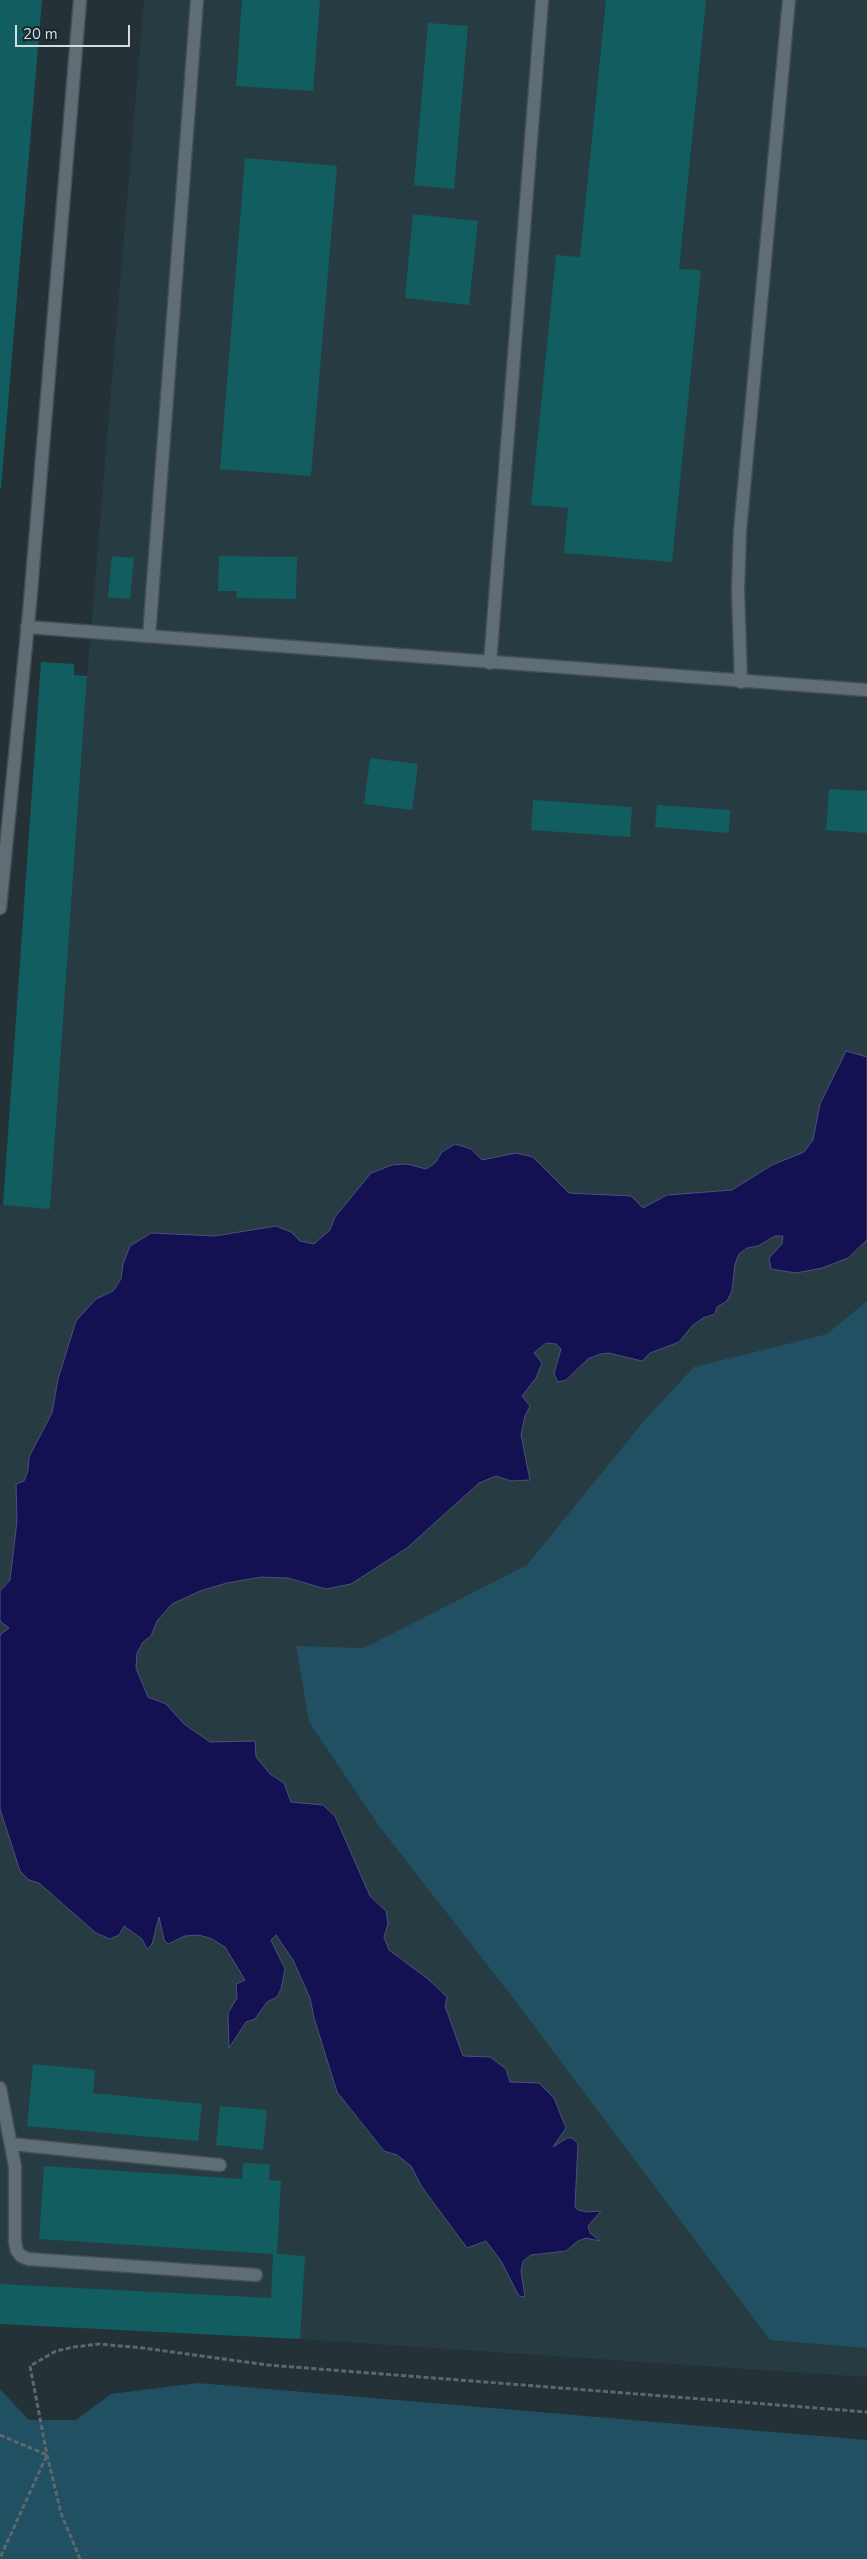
<!DOCTYPE html>
<style>
body{margin:0}
#map{position:relative;width:867px;height:2559px;overflow:hidden;background:#243136;font-family:"Nunito Sans",sans-serif}
canvas{display:block}
.scale{position:absolute;left:15px;top:25px;width:115px;height:22px;box-sizing:border-box;border:2px solid #d5dde0;border-top:0;padding-left:6px;font-size:15px;line-height:18px;white-space:nowrap;color:#d5dde0;-webkit-text-stroke:4px #1a272c;paint-order:stroke}
</style>
<div id="map">
<canvas width="867" height="2559"></canvas>
<div class="scale">20 m</div>
</div>
<script>
const ctx = document.querySelector('canvas').getContext('2d');
ctx.lineJoin = 'round';
function fill(path, color) { ctx.fillStyle = color; ctx.fill(path, 'evenodd'); }
const poly = rows => new Path2D(rows.map(r => 'M' + r).join(''));
function strokePath(path, color, width, dash) { ctx.strokeStyle = color; ctx.lineWidth = width; ctx.lineCap = dash ? 'butt' : 'round'; ctx.setLineDash(dash || []); ctx.stroke(path); }
fill(poly([
 [144,0,867,0,867,2377,300,2339,0,2324,0,1205,50,1208,87,676]
]), '#273b43');
fill(poly([
 [867,1301,867,2348,770,2340,510,1994,379,1826,309,1722,296,1646,364,1648,527,1565,643,1422,694,1367,827,1334],
 [198,2383,867,2440,867,2559,0,2559,0,2389,29,2420,76,2420,111,2394]
]), '#205061');
const water = poly([
 [846,1051,867,1057,867,1240,848,1258,822,1268,796,1273,771,1269,769,1258,782,1244,783,1236,775,1236,758,1246,747,1248,739,1254,735,1264,732,1291,727,1301,717,1307,715,1314,703,1318,693,1325,679,1342,650,1353,642,1361,609,1353,600,1354,588,1359,566,1380,558,1382,554,1374,561,1349,556,1344,546,1343,534,1353,542,1363,536,1378,522,1396,530,1406,525,1416,521,1435,530,1480,511,1481,496,1476,479,1483,407,1548,351,1584,326,1589,288,1578,261,1577,227,1583,200,1591,172,1604,157,1621,151,1636,143,1642,137,1653,136,1668,148,1697,166,1704,184,1724,210,1742,255,1741,256,1757,270,1774,284,1783,291,1802,323,1805,335,1816,370,1896,386,1911,388,1924,384,1937,389,1950,428,1979,447,1997,445,2006,463,2056,490,2057,506,2069,510,2082,539,2083,554,2098,566,2128,553,2147,567,2138,572,2138,578,2143,575,2207,578,2210,587,2212,601,2211,588,2226,590,2233,600,2241,586,2238,578,2241,566,2251,531,2255,523,2261,521,2271,525,2297,519,2296,501,2261,486,2241,467,2248,422,2187,411,2166,397,2155,384,2151,337,2092,314,2018,310,1998,293,1960,276,1935,271,1940,285,1969,281,1989,277,1997,267,2002,255,2019,246,2022,229,2048,228,2013,237,1998,236,1984,245,1980,225,1947,210,1938,198,1935,185,1936,168,1944,164,1940,159,1917,152,1944,147,1949,142,1939,124,1926,119,1935,110,1939,96,1933,39,1883,29,1880,20,1871,0,1809,0,1635,9,1628,0,1621,0,1591,10,1580,17,1521,16,1484,24,1481,28,1471,29,1457,52,1413,58,1379,76,1321,96,1299,113,1291,121,1279,123,1264,130,1246,151,1233,215,1236,276,1226,291,1232,300,1241,314,1244,330,1230,335,1217,371,1173,392,1165,407,1164,426,1169,435,1163,442,1152,455,1144,471,1149,482,1160,516,1153,533,1157,569,1193,631,1196,643,1208,667,1195,732,1190,772,1165,804,1152,813,1140,820,1104,846,1051]
]);
fill(water, '#141153');
strokePath(water, '#4e4e7d', 1);
fill(poly([
 [0,0,42,0,1,488,0,488],
 [242,0,320,0,313,91,236,86],
 [606,0,706,0,679,269,701,270,672,562,564,553,568,508,531,505,556,255,580,257],
 [428,23,468,26,454,189,414,185],
 [245,158,337,166,311,476,220,469],
 [413,214,478,221,469,305,405,298],
 [112,556,134,558,130,599,108,597],
 [219,556,297,557,296,599,236,598,237,591,218,591],
 [41,662,74,664,74,675,87,676,50,1209,3,1205],
 [370,758,418,764,412,810,364,804],
 [829,789,867,791,867,833,826,830],
 [533,800,632,807,630,837,531,830],
 [657,805,730,810,729,833,655,827],
 [33,2064,95,2070,93,2093,202,2104,198,2141,27,2126],
 [220,2106,267,2110,263,2150,216,2145],
 [243,2163,270,2164,269,2180,281,2181,277,2254,305,2256,300,2339,0,2324,0,2284,271,2298,273,2254,39,2239,44,2166,242,2179]
]), '#125d60');
const minor = poly([
 [27,627,867,690],
 [149,636,197,0],
 [490,663,542,0],
 [741,682,738,590,740,531,789,0],
 [0,908,30,603,80,0],
 [0,2088,15,2167,15,2242,17,2251,21,2256,28,2259,256,2275],
 [11,2144,220,2165]
]);
strokePath(minor, '#444f54', 15);
strokePath(poly([
 [0,2435,47,2455,0,2558],
 [80,2559,61,2513,47,2455,30,2366,56,2351,74,2347,99,2344,143,2348,268,2365,867,2412]
]), '#5d686d', 3, [5, 2.5]);
strokePath(minor, '#5f6e74', 12);
</script>
